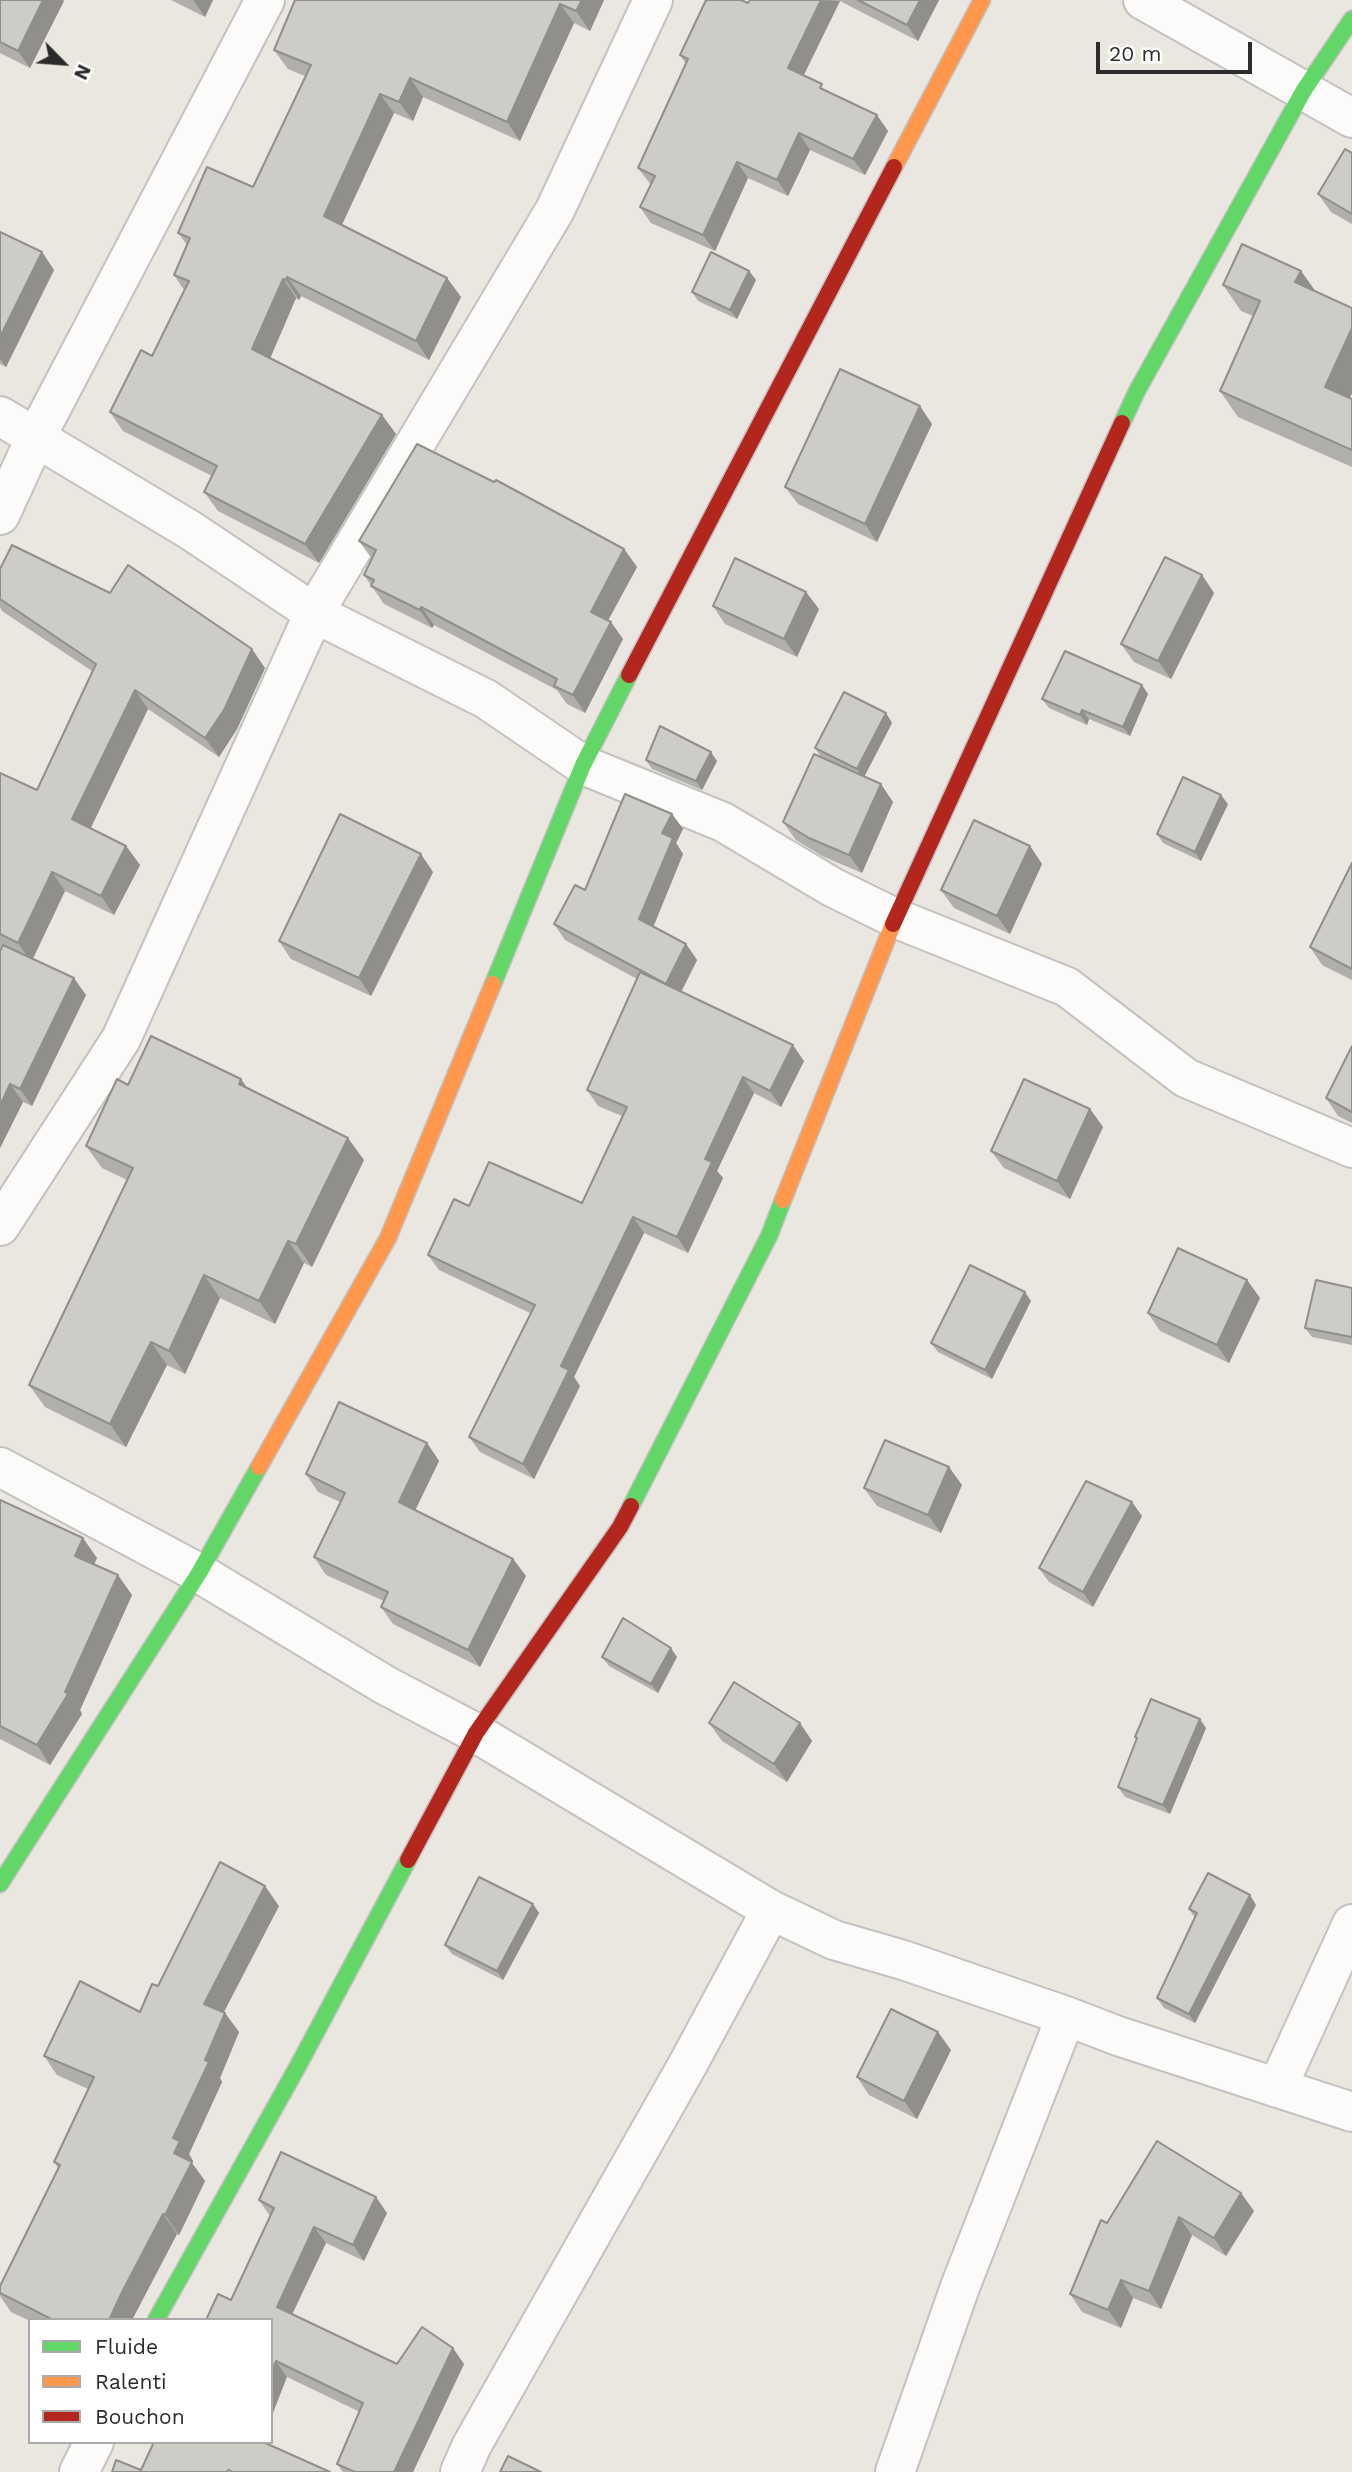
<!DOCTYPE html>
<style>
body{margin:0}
#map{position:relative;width:1352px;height:2472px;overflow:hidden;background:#eae6e0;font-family:"Work Sans",sans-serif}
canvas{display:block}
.legend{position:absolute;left:28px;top:2318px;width:245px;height:126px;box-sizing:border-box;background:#fff;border:2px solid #aaa;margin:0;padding:9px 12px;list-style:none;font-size:21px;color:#2b2b2b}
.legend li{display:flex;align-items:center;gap:14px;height:35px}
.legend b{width:35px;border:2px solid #aaa}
.north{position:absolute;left:28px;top:28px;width:70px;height:70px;-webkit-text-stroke:5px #fff;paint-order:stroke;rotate:115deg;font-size:19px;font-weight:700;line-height:28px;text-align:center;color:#2b2b2b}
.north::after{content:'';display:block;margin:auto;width:24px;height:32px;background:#2b2b2b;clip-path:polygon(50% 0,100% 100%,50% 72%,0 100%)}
.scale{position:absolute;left:1096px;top:42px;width:156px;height:32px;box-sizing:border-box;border:4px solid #2b2b2b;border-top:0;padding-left:9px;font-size:21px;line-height:24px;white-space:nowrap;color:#2b2b2b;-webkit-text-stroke:5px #fff;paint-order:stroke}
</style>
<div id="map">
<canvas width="1352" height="2472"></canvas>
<ul class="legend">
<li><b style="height:9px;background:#63d668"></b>Fluide</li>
<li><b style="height:9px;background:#ff974d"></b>Ralenti</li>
<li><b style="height:9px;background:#b3261e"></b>Bouchon</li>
</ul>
<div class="north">N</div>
<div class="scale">20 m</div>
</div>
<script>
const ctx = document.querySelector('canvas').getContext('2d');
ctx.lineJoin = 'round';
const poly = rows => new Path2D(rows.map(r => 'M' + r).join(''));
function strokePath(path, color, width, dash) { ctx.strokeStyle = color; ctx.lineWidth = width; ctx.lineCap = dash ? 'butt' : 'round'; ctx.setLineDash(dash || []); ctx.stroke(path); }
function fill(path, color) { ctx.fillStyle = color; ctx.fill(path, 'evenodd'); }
const street = poly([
 [1143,0,1352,118],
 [0,416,190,530,314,613,486,699,583,765,723,822,832,887,895,918,1067,987,1186,1078,1352,1148],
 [0,515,35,439,265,0],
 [0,1226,121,1039,314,613,555,210,653,0],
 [0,1467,199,1573,385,1685,476,1733,771,1910,834,1940,903,1960,1066,2016,1118,2036,1352,2112],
 [1277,2088,1352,1924],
 [79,2472,94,2442],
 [460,2472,472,2445,688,2064,771,1910],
 [895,2472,960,2287,1066,2016]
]);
const fast = poly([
 [1122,423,1137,391,1304,90,1352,19],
 [493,984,583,765,629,675],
 [631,1506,769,1236,783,1200],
 [0,1884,199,1573,259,1467],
 [156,2320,298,2066,408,1860]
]);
const slow = poly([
 [894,167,982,0],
 [783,1200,893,924],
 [259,1467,388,1238,493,984]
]);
const jam = poly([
 [629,675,894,167],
 [893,924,1122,423],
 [408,1860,476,1733,620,1527,631,1506]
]);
strokePath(street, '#c3c2c2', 42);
strokePath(fast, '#c3c2c2', 19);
strokePath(slow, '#c3c2c2', 19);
strokePath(jam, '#c3c2c2', 19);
strokePath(street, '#fcfbfa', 38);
strokePath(fast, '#63d668', 16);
strokePath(slow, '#ff974d', 16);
strokePath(jam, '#b3261e', 16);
fill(poly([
 [0,0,64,1,30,68,0,53],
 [171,0,213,0,205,17],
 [295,0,604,0,590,31,574,23,520,141,423,97,413,121,394,113,342,225,447,278,461,297,429,360,301,296,299,300,296,298,270,358,382,415,396,434,319,563,218,511,204,492,212,476,123,431,110,412,152,356,184,290,174,275,187,245,178,233,253,187,305,76,288,69,274,50],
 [750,0,939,0,918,41,840,1,803,76,888,131,865,175,810,150,788,196,748,178,715,251,651,223,640,207,651,185,638,168,686,64,680,55,748,3],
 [1352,153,1352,224,1331,212,1318,194],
 [0,232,42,252,54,270,6,367,0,364],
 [749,271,756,280,737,319,698,301,692,292],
 [1301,271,1315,292,1352,308,1352,393,1350,398,1352,399,1352,467,1238,417,1220,391,1253,316,1241,311,1223,285],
 [932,424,877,542,798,504,785,487],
 [359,541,624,549,637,567,608,620,623,639,585,713,567,704,557,690,434,625,432,628,384,604,364,575,372,559],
 [0,569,110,593,265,668,237,729,219,757,148,709,90,828,126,846,140,865,114,915,65,891,33,959,86,995,32,1106,23,1102,0,1148,1,948,0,947,0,773,37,790,92,671,2,611,0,607],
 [1202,575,1214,593,1171,679,1134,662,1121,644],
 [713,606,819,609,797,657,725,624],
 [1148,694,1130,736,1089,719,1087,725,1049,708,1042,699],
 [886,713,892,723,864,777,893,802,862,873,822,856,796,840,783,822,821,757,815,748],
 [646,760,717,761,702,790,652,769],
 [1228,804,1201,861,1163,843,1157,834],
 [672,814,683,829,676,843,683,854,653,927,686,944,697,960,681,992,804,1061,781,1107,754,1093,717,1171,723,1178,688,1253,644,1233,574,1377,580,1386,534,1479,480,1452,469,1437,530,1313,439,1270,428,1255,469,1206,582,1203,622,1116,598,1106,587,1090,637,979,565,940,554,924,585,890],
 [1030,846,1042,864,1010,934,954,908,941,890],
 [1352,863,1352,980,1322,965,1310,947],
 [433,872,371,996,291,959,279,941],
 [1352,1046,1352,1123,1338,1116,1326,1098],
 [128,1085,247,1088,364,1160,312,1267,304,1263,275,1324,220,1298,185,1374,167,1365,126,1447,45,1407,29,1385,127,1180,102,1168,86,1146],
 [1090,1109,1103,1127,1070,1199,1004,1168,991,1151],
 [1247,1280,1260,1298,1229,1363,1160,1331,1148,1313],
 [1352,1288,1352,1345,1312,1337,1305,1328],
 [1031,1301,992,1379,938,1352,931,1343],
 [427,1443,439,1461,415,1510,513,1559,526,1576,480,1667,393,1624,381,1607,384,1601,326,1575,314,1557,340,1502,318,1492,306,1474],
 [962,1485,941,1533,877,1506,864,1488],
 [0,1500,97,1558,94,1564,132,1595,80,1710,82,1714,50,1765,0,1739],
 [1142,1516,1093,1607,1049,1582,1039,1568],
 [602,1657,677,1657,658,1693,609,1666],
 [709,1723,800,1723,812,1741,787,1782,722,1741],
 [1206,1728,1170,1814,1125,1797,1118,1787,1137,1739,1135,1737],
 [533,1904,539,1913,503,1980,452,1954,445,1945],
 [1256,1905,1195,2023,1164,2008,1157,1998,1195,1918,1189,1909],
 [279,1906,224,2012,239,2032,220,2078,222,2082,189,2154,193,2161,192,2163,205,2181,186,2221,179,2235,177,2234,132,2320,30,2320,30,2321,11,2312,0,2296,0,2286,59,2169,54,2162,88,2089,57,2075,44,2056,140,2012,158,1986],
 [951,2050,917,2119,869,2095,857,2077],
 [259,2200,387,2213,364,2261,326,2243,292,2314,397,2364,464,2364,413,2472,343,2472,337,2464,360,2412,287,2377,231,2300,270,2216],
 [1254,2211,1226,2256,1192,2235,1161,2309,1133,2298,1121,2328,1082,2312,1070,2294,1107,2223]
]), '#b1afab');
fill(poly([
 [43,0,63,0,64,1,30,68,18,51],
 [193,0,213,0,205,17],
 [582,0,604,0,590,31,576,11],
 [821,0,840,1,799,85,788,68],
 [920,0,939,0,918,41,907,25],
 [560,4,574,23,520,141,507,122],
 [410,78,423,97,413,121,399,102],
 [380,94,394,113,337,235,324,216],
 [877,115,888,131,865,175,853,159],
 [799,133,810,150,788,196,777,180],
 [737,162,748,178,715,251,703,235],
 [42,252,54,270,6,367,0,359,0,337],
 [749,271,756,280,737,319,730,310],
 [1301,271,1319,296,1295,282],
 [287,277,301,296,299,300,286,280],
 [447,278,461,297,429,360,416,341],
 [283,279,296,298,266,368,252,349],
 [1352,328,1352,393,1343,413,1325,387],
 [920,406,932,424,877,542,865,524],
 [382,415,396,434,319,563,305,544],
 [624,549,637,567,603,630,591,612],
 [1202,575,1214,593,1171,679,1158,661],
 [806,592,819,609,797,657,784,639],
 [421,607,434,625,432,628,420,610],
 [611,622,623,639,585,713,573,695],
 [252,649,265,668,237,729,219,757,205,738],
 [1142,685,1148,694,1130,736,1123,727],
 [135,690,148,709,86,838,72,819],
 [1082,710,1089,719,1087,725,1080,715],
 [886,713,892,723,863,779,857,769],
 [711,752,717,761,702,790,696,781],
 [881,784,893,802,862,873,849,855],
 [1221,795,1228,804,1201,861,1195,852],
 [672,814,683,829,676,843,683,854,650,935,639,919,662,833],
 [126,846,140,865,114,915,101,896],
 [1030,846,1042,864,1010,934,997,916],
 [421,854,433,872,371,996,359,978],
 [52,872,65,891,31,962,18,943],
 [686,944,697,960,677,1000,666,984],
 [74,978,86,995,32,1106,20,1089],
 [793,1045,804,1061,781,1107,770,1091],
 [743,1077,754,1093,717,1171,723,1178,688,1253,677,1237,705,1159],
 [241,1079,257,1102,239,1084],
 [10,1084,23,1102,0,1148,0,1106],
 [1090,1109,1103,1127,1070,1199,1057,1181],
 [348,1138,364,1160,312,1267,296,1244],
 [633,1217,644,1233,574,1377,580,1386,534,1479,523,1464,561,1366],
 [288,1241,304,1263,275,1324,259,1301],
 [204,1275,220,1298,185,1374,169,1351],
 [1247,1280,1260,1298,1229,1363,1217,1345],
 [1025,1292,1031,1301,992,1379,985,1370],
 [151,1342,167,1365,126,1447,110,1424],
 [427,1443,439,1461,411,1519,399,1502],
 [949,1467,962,1485,941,1533,928,1515],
 [1132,1502,1142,1516,1093,1607,1083,1592],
 [83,1538,97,1558,89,1575,75,1556],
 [513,1559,526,1576,480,1667,468,1650],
 [118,1575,132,1595,80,1710,82,1714,50,1765,37,1745,65,1692],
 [671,1648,677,1657,658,1693,651,1684],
 [1200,1719,1206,1728,1170,1814,1163,1805],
 [800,1723,812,1741,787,1782,774,1764],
 [265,1886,279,1906,218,2023,204,2004],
 [1250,1895,1256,1905,1195,2023,1189,2014],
 [533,1904,539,1913,503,1980,497,1971],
 [225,2013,239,2032,220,2078,222,2082,189,2154,193,2161,192,2163,205,2181,179,2235,165,2215,174,2153,173,2138],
 [938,2032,951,2050,917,2119,904,2101],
 [1241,2193,1254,2211,1226,2256,1214,2238],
 [376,2197,387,2213,364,2261,353,2245],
 [163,2214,177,2234,132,2320,109,2320,123,2290],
 [1179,2217,1192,2235,1161,2309,1149,2291],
 [314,2227,326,2243,288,2323,277,2307],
 [1121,2280,1133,2298,1121,2328,1108,2310],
 [453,2348,464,2364,413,2472,394,2472],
 [276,2361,287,2377,271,2418,271,2373]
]), '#908f8b');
const building = poly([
 [0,0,43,0,18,51,0,42,0,0],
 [295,0,582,0,576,11,560,4,507,122,410,78,399,102,380,94,324,216,447,278,416,341,287,277,286,280,283,279,252,349,382,415,305,544,204,492,217,466,110,412,141,350,152,356,189,281,174,275,190,238,178,233,207,167,253,187,311,65,274,50,295,0],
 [706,0,741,0,748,3,750,0,821,0,788,68,822,84,820,88,877,115,853,159,799,133,777,180,737,162,703,235,640,207,655,176,638,168,688,59,680,55,706,0],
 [858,0,920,0,907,25,858,0],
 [1345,149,1352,153,1352,214,1318,194,1345,149],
 [0,232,42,252,0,337,0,232],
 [1242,244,1301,271,1295,282,1352,308,1352,328,1325,387,1352,399,1352,450,1220,391,1260,301,1223,285,1242,244],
 [711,252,749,271,730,310,692,292,711,252],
 [840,369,920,406,865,524,785,487,840,369],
 [417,444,494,482,496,480,624,549,591,612,611,622,573,695,554,686,557,679,421,607,420,610,371,586,374,580,364,575,376,550,359,541,417,444],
 [12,545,110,593,128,565,252,649,224,710,205,738,135,690,72,819,126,846,101,896,52,872,18,943,0,934,0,773,37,790,96,664,0,599,0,569,12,545],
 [1165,557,1202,575,1158,661,1121,644,1165,557],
 [735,558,806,592,784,639,713,606,735,558],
 [1065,651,1142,685,1123,727,1082,710,1080,715,1042,699,1065,651],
 [844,692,886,713,857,769,815,748,844,692],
 [660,726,711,752,696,781,646,760,660,726],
 [814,754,881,784,849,855,809,838,783,822,814,754],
 [1183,777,1221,795,1195,852,1157,834,1183,777],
 [625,794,672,814,662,833,673,838,639,919,686,944,666,984,554,924,575,885,585,890,625,794],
 [340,814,421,854,359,978,279,941,340,814],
 [974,820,1030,846,997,916,941,890,974,820],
 [1352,863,1352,969,1310,947,1352,863],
 [3,945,74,978,20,1089,10,1084,0,1106,0,951,3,945],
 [640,972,793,1045,770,1091,743,1077,705,1159,712,1162,677,1237,633,1217,561,1366,569,1370,523,1464,469,1437,535,1305,428,1255,454,1199,469,1206,489,1162,582,1203,627,1107,587,1090,640,972],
 [151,1036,241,1079,239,1084,348,1138,296,1244,288,1241,259,1301,204,1275,169,1351,151,1342,110,1424,29,1385,133,1168,86,1146,117,1079,128,1085,151,1036],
 [1352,1046,1352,1112,1326,1098,1352,1046],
 [1024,1079,1090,1109,1057,1181,991,1151,1024,1079],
 [1178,1248,1247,1280,1217,1345,1148,1313,1178,1248],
 [970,1265,1025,1292,985,1370,931,1343,970,1265],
 [1316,1280,1352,1288,1352,1337,1305,1328,1316,1280],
 [339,1402,427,1443,399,1502,513,1559,468,1650,381,1607,388,1592,314,1557,345,1493,306,1474,339,1402],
 [885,1440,949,1467,928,1515,864,1488,885,1440],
 [1086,1481,1132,1502,1083,1592,1039,1568,1086,1481],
 [0,1500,83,1538,75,1556,118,1575,65,1692,68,1694,37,1745,0,1726,0,1500],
 [623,1618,671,1648,651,1684,602,1657,623,1618],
 [734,1682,800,1723,774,1764,709,1723,734,1682],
 [1151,1699,1200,1719,1163,1805,1118,1787,1137,1738,1135,1737,1151,1699],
 [220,1862,265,1886,204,2004,225,2013,205,2060,209,2062,173,2138,180,2141,174,2153,192,2162,172,2201,165,2215,163,2214,123,2290,109,2320,53,2320,0,2293,0,2286,60,2165,54,2162,94,2077,44,2056,80,1981,140,2012,152,1984,158,1986,220,1862],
 [1208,1873,1250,1895,1189,2014,1157,1998,1197,1913,1189,1909,1208,1873],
 [479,1877,533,1904,497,1971,445,1945,479,1877],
 [891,2009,938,2032,904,2101,857,2077,891,2009],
 [1157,2141,1241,2193,1214,2238,1179,2217,1149,2291,1121,2280,1108,2310,1070,2294,1101,2220,1107,2223,1157,2141],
 [281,2152,376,2197,353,2245,314,2227,277,2307,397,2364,422,2327,453,2348,394,2472,355,2472,337,2464,363,2403,276,2361,271,2373,271,2320,206,2320,218,2294,231,2300,274,2208,259,2200,281,2152],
 [154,2442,263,2442,330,2472,233,2472,228,2470,227,2472,112,2472,116,2460,141,2470,154,2442],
 [508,2456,541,2472,500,2472,508,2456]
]);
fill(building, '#ceccc7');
strokePath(building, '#908f8b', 2);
</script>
